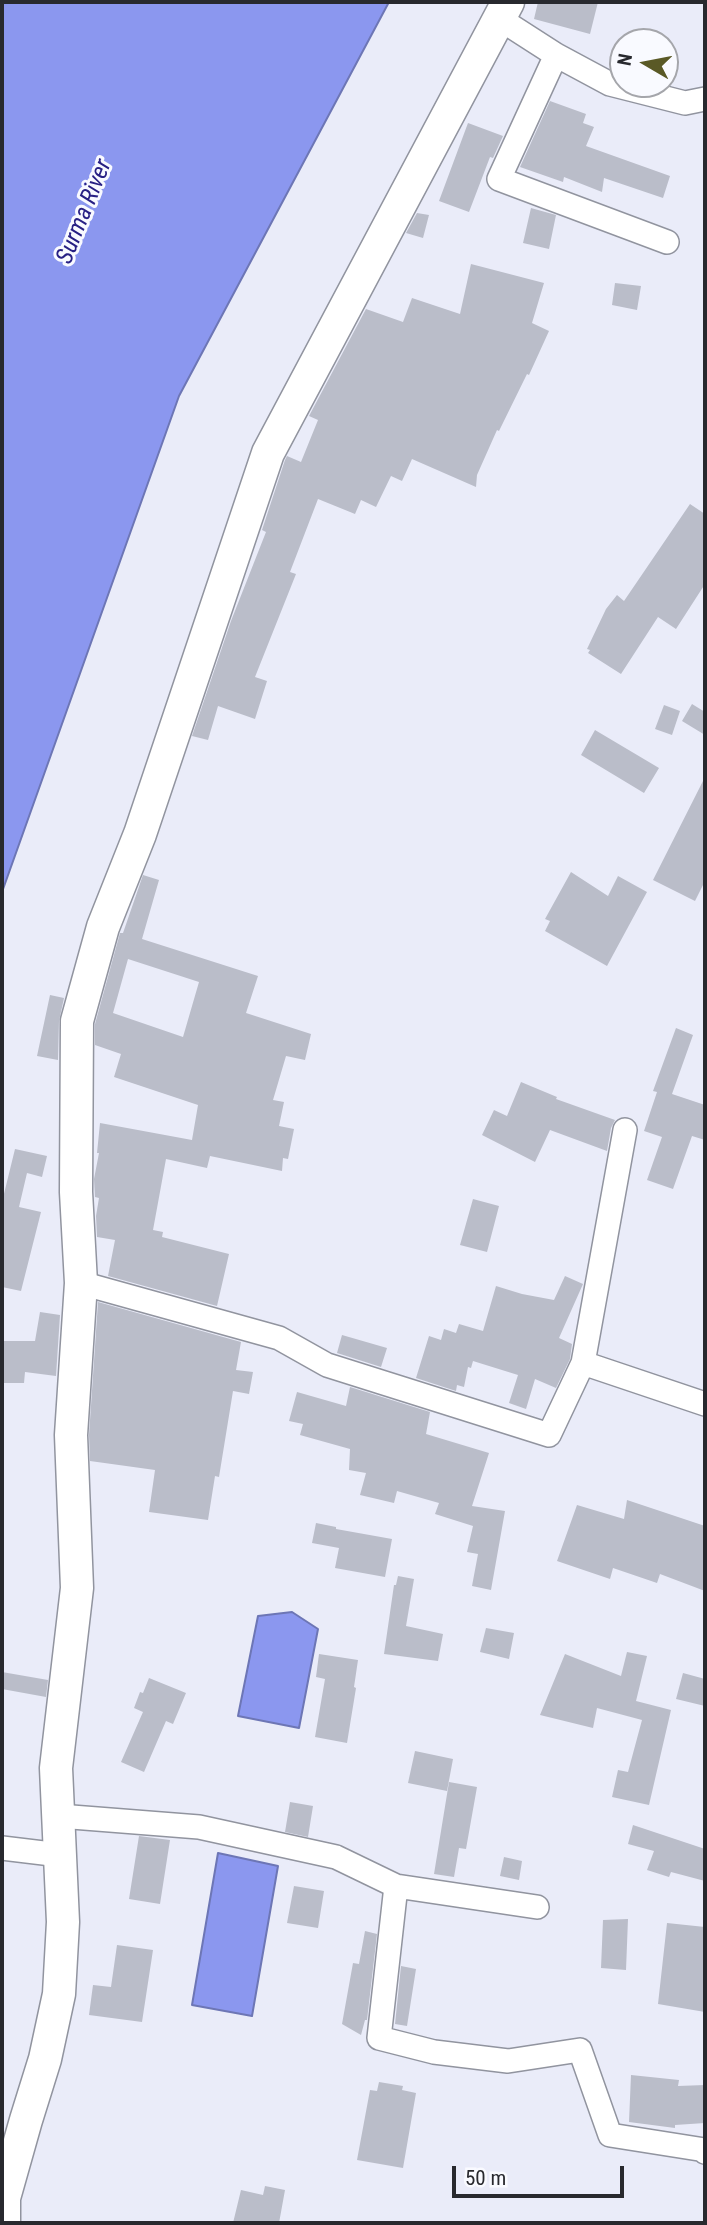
<!DOCTYPE html>
<style>
body{margin:0}
#map{position:relative;width:707px;height:2225px;overflow:hidden;background:#eaecf9;font-family:"Roboto Condensed",sans-serif}
canvas{display:block}
.frame{position:absolute;inset:0;border:4px solid #28292e;pointer-events:none}
.north{position:absolute;left:609px;top:28px;width:70px;height:70px;box-sizing:border-box;background:#f9faff;border:2px solid #a5a6ab;border-radius:50%;rotate:280deg;font-size:19px;font-weight:700;line-height:28px;text-align:center;color:#28292e}
.north::after{content:'';display:block;margin:auto;width:24px;height:32px;background:#5a5926;clip-path:polygon(50% 0,100% 100%,50% 72%,0 100%)}
.scale{position:absolute;left:452px;top:2166px;width:172px;height:32px;box-sizing:border-box;border:4px solid #28292e;border-top:0;padding-left:9px;font-size:21px;line-height:24px;white-space:nowrap;color:#28292e;-webkit-text-stroke:5px #f9faff;paint-order:stroke}
</style>
<div id="map">
<canvas width="707" height="2225"></canvas>
<div class="frame"></div>
<div class="north">N</div>
<div class="scale">50 m</div>
</div>
<script>
const ctx = document.querySelector('canvas').getContext('2d');
ctx.lineJoin = 'round';
function fill(path, color) { ctx.fillStyle = color; ctx.fill(path, 'evenodd'); }
const poly = rows => new Path2D(rows.map(r => 'M' + r).join(''));
function strokePath(path, color, width, dash) { ctx.strokeStyle = color; ctx.lineWidth = width; ctx.lineCap = dash ? 'butt' : 'round'; ctx.setLineDash(dash || []); ctx.stroke(path); }
function drawText(font, color, halo, rows, align = 'center') {
  ctx.font = font + ' "Roboto Condensed",sans-serif'; ctx.lineWidth = 6; ctx.setLineDash([]); ctx.textBaseline = 'middle'; ctx.strokeStyle = halo; ctx.fillStyle = color; for (const [text, x, y, turn = 0] of rows) {
    ctx.save(); ctx.translate(x, y); ctx.rotate((+turn || 0) * Math.PI / 180); ctx.textAlign = isNaN(turn) ? turn : align; if (halo) ctx.strokeText(text, 0, 0); ctx.fillText(text, 0, 0); ctx.restore();
  }
}
const water = poly([
 [2,2,389,2,179,396,2,892,2,2],
 [292,1612,318,1629,299,1728,238,1716,258,1616,292,1612],
 [218,1853,278,1866,252,2016,192,2005,218,1853]
]);
fill(water, '#8b97ef');
strokePath(water, '#6d76b5', 2);
fill(poly([
 [538,2,598,2,590,34,534,19],
 [550,101,586,114,583,123,594,127,586,146,670,176,663,198,604,178,602,192,564,177,563,182,520,167],
 [468,123,503,136,493,158,490,157,469,212,439,201],
 [531,208,556,215,549,249,523,243],
 [417,213,429,215,423,238,406,233],
 [471,264,544,283,532,323,549,331,529,375,527,374,499,431,497,430,477,475,476,487,412,459,402,481,391,476,376,507,361,500,355,514,318,499,290,572,296,574,255,677,267,681,255,719,218,706,208,740,192,736,231,621,266,532,262,530,285,460,287,456,301,462,318,420,309,416,366,309,403,322,412,298,460,314],
 [615,283,641,286,637,310,612,305],
 [690,504,705,514,705,584,676,629,658,617,621,674,588,653,590,650,587,649,606,609,617,595,624,601],
 [692,704,705,712,705,735,682,721],
 [664,705,680,711,672,735,655,729],
 [595,730,659,768,644,793,581,755],
 [705,777,705,881,695,901,653,880],
 [571,872,608,896,618,876,647,892,607,966,545,931,550,921,545,919],
 [143,875,159,880,142,939,258,976,246,1013,311,1034,305,1060,286,1056,273,1100,284,1102,279,1126,294,1129,288,1159,283,1158,282,1171,210,1156,207,1168,166,1159,153,1230,163,1232,162,1237,229,1254,217,1306,108,1276,115,1240,97,1237,96,1216,99,1198,95,1197,94,1179,99,1153,97,1153,100,1123,192,1140,198,1105,114,1077,121,1054,95,1045,95,1024,120,933,123,933],
 [128,959,199,982,183,1037,113,1013],
 [50,995,64,998,59,1021,58,1060,37,1056],
 [676,1028,693,1035,672,1094,705,1105,705,1140,692,1136,673,1189,647,1180,662,1137,644,1131,657,1092,653,1091],
 [521,1082,557,1097,556,1099,615,1120,611,1128,607,1151,550,1130,535,1162,482,1135,494,1110,507,1116],
 [15,1149,47,1156,42,1177,27,1173,19,1207,41,1212,21,1291,2,1287,2,1202],
 [473,1199,499,1206,487,1252,460,1245],
 [565,1276,583,1284,559,1338,572,1344,570,1359,556,1388,535,1379,526,1409,509,1403,518,1375,473,1361,471,1368,468,1367,464,1387,457,1385,456,1391,416,1378,429,1336,441,1340,444,1329,456,1333,459,1324,483,1331,496,1286,522,1294,554,1300],
 [98,1302,241,1342,236,1370,253,1372,249,1394,233,1391,219,1477,215,1476,208,1520,149,1512,155,1470,90,1461,89,1435],
 [40,1312,60,1315,56,1376,25,1372,24,1383,2,1383,2,1341,35,1341],
 [342,1335,387,1348,381,1367,337,1353],
 [350,1387,430,1412,426,1434,489,1453,472,1506,505,1511,491,1590,472,1586,478,1554,467,1552,473,1526,435,1514,439,1503,397,1491,394,1503,360,1495,366,1473,349,1470,350,1449,300,1435,303,1424,289,1421,297,1392,346,1406],
 [627,1500,705,1526,705,1591,660,1574,657,1583,613,1568,610,1579,557,1561,577,1505,624,1519],
 [316,1523,336,1527,336,1529,392,1539,385,1577,335,1568,339,1548,312,1543],
 [398,1576,414,1579,406,1626,443,1634,438,1661,384,1654,394,1585,396,1585],
 [486,1628,514,1633,509,1659,480,1652],
 [627,1652,647,1656,636,1701,671,1710,649,1805,612,1797,618,1770,628,1772,642,1720,597,1708,593,1728,540,1715,565,1654,621,1676],
 [319,1654,358,1660,354,1687,356,1688,347,1743,315,1737,325,1679,316,1677],
 [2,1672,48,1680,46,1697,2,1689],
 [683,1673,705,1679,705,1706,676,1699],
 [149,1678,186,1693,173,1724,166,1721,144,1772,121,1762,143,1712,134,1708,140,1692,143,1693],
 [415,1751,453,1759,447,1791,408,1783],
 [449,1782,477,1787,466,1849,459,1848,454,1877,434,1874],
 [290,1802,313,1806,308,1837,285,1832],
 [633,1825,705,1849,705,1881,671,1872,669,1877,647,1870,654,1851,628,1844],
 [139,1836,170,1840,160,1904,129,1899],
 [504,1857,522,1861,519,1880,500,1876],
 [294,1886,324,1891,318,1928,287,1923],
 [628,1919,626,1970,601,1968,603,1920],
 [667,1923,705,1927,705,2012,658,2004],
 [365,1931,377,1934,367,2020,365,2020,361,2035,342,2024,353,1963,359,1964],
 [117,1945,153,1950,142,2022,89,2015,93,1985,111,1987],
 [401,1966,416,1969,407,2026,395,2024],
 [631,2075,679,2080,678,2086,705,2085,705,2123,675,2125,675,2128,629,2122],
 [379,2082,403,2086,402,2090,416,2093,403,2168,357,2160,370,2090,377,2091],
 [265,2186,285,2190,279,2223,233,2223,241,2190,263,2195]
]), '#babdc9');
const street = poly([
 [500,19,556,55,610,84,685,103,705,99],
 [556,55,499,179,667,242],
 [81,1283,279,1338,327,1365,549,1435,583,1363,625,1130],
 [583,1363,705,1404],
 [59,1816,199,1827,336,1857,396,1886,379,2038,434,2052,508,2061,580,2050,610,2135,705,2150,705,2152],
 [2,1848,60,1855],
 [396,1886,537,1907]
]);
const secondary = poly([
 [4,2223,4,2198,26,2120,45,2059,59,1994,63,1922,56,1768,77,1588,71,1435,81,1283,76,1192,77,1021,103,927,140,834,268,453,508,2]
]);
strokePath(street, '#91949f', 26);
strokePath(secondary, '#91949f', 35);
strokePath(street, '#fff', 23);
strokePath(secondary, '#fff', 32);
drawText('italic 24px', '#282084', '#f9faff', [
 ["Surma River",85,212,-68]
]);
</script>
